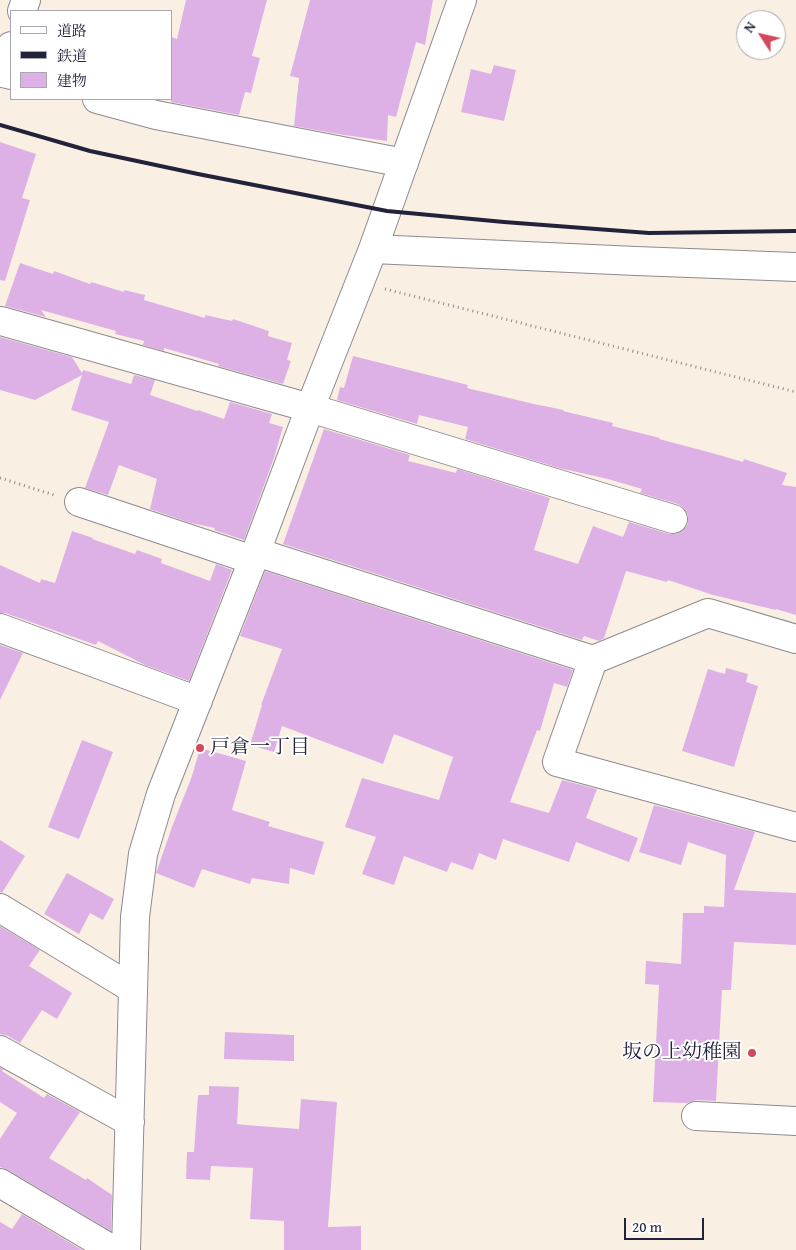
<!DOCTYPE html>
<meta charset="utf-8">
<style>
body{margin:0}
#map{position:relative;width:796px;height:1250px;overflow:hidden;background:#f9f0e3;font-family:"Gentium Book Plus","Noto Serif JP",serif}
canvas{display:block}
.legend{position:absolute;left:10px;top:10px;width:162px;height:90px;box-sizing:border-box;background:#fff;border:1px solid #a7a7b1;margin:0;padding:6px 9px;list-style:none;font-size:15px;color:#22223b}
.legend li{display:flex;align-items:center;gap:10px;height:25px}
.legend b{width:25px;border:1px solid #a7a7b1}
.north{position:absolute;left:736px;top:10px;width:50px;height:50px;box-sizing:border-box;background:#fff;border:1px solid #a7a7b1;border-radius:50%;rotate:305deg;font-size:14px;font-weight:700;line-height:20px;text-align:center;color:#22223b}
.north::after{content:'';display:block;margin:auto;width:18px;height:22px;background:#d1495b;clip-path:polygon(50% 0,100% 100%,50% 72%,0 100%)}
.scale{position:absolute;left:624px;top:1218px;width:80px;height:22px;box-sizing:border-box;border:2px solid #22223b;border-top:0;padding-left:6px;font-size:15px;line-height:18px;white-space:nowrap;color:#22223b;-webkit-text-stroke:4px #fff;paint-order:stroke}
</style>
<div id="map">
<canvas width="796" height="1250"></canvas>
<ul class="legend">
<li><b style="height:6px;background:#fff"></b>道路</li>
<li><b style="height:6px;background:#22223b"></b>鉄道</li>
<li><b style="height:14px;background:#deb1e6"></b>建物</li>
</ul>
<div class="north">N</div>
<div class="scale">20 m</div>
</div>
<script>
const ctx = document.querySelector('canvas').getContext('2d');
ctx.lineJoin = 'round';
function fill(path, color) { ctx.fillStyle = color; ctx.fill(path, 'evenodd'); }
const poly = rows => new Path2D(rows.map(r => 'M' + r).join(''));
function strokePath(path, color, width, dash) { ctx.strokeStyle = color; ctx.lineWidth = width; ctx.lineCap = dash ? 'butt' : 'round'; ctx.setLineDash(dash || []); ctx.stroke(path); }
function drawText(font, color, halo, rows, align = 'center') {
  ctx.font = font + ' "Gentium Book Plus","Noto Serif JP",serif'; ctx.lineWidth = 4; ctx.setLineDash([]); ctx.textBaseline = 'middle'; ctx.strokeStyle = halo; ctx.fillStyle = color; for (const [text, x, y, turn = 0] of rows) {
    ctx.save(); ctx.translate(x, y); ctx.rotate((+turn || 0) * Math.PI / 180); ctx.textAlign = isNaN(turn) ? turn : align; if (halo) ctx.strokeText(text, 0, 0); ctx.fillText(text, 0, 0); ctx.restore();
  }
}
fill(poly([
 [186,0,267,0,252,56,260,58,251,93,245,92,239,115,171,102,171,37,177,39],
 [310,0,433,0,425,45,416,42,396,117,388,115,387,141,344,135,294,126,299,78,290,76],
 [494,65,516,70,504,121,461,112,471,69,491,74],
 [0,142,36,154,22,198,30,200,5,281,0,280],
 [20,263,53,274,54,271,90,284,91,282,124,292,124,290,145,295,144,300,205,318,205,315,232,321,233,319,269,331,268,336,292,343,287,360,291,361,283,384,218,366,219,364,164,348,164,351,143,345,144,341,115,334,116,331,41,310,46,317,5,306],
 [0,337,72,357,82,373,83,370,131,384,134,375,155,380,150,395,197,411,198,410,224,419,230,402,272,414,269,423,283,427,274,458,244,540,214,530,215,528,191,523,150,509,157,479,119,465,108,495,85,488,109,422,71,410,82,375,35,400,0,390],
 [353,356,468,385,467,388,534,404,564,410,563,411,613,423,612,426,660,438,659,439,712,453,743,462,744,459,787,473,782,485,796,487,796,615,776,609,776,610,713,595,668,580,667,582,626,571,604,638,599,641,584,636,582,640,283,544,324,429,410,455,408,461,456,473,457,469,550,498,534,550,578,564,593,526,623,537,629,522,669,534,676,534,683,531,688,524,688,515,684,508,678,504,640,493,642,489,608,479,559,468,465,439,468,427,419,415,417,424,337,400,340,387,344,388],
 [72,531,93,538,92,539,135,554,137,550,162,559,161,563,210,581,216,564,232,570,189,681,145,665,98,641,96,645,5,613,0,613,0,565,40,583,41,579,55,583],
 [265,571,573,670,567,687,554,683,540,731,537,730,510,802,549,813,562,780,597,789,586,818,638,838,629,862,576,842,569,862,503,839,496,860,479,853,473,870,451,862,447,872,404,856,394,885,362,874,376,837,345,827,362,778,439,800,453,757,394,734,383,764,282,726,274,752,250,745,262,705,261,705,282,649,240,636],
 [0,645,23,653,0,700],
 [726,668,748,674,746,682,758,686,734,767,682,751,708,669,725,674],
 [82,740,113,752,79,839,48,827],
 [200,748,246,761,232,810,270,822,268,826,324,842,314,875,290,868,289,884,252,878,250,884,202,869,194,888,156,873,172,827,192,776],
 [654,805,755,832,734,890,796,893,796,945,734,942,731,990,722,990,716,1101,697,1100,687,1103,653,1102,659,985,645,984,646,961,681,964,683,913,704,913,704,906,724,907,726,855,688,842,681,865,639,852],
 [0,840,25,856,2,893,0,892],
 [67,873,114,899,103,920,90,913,79,934,44,914],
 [0,926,40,950,29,966,72,993,57,1019,42,1010,20,1043,8,1036,0,1034],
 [225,1032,294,1035,294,1061,224,1059],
 [0,1068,3,1069,2,1071,44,1098,47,1094,80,1112,49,1158,86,1180,87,1178,112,1195,111,1231,8,1170,0,1167,0,1139,17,1113,0,1102],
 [209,1086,239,1087,237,1124,245,1125,299,1129,301,1099,337,1102,328,1227,361,1226,361,1250,284,1250,284,1221,250,1219,253,1168,211,1166,210,1180,186,1179,187,1152,194,1152,198,1095,209,1095],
 [22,1214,82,1250,0,1250,0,1222,12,1229]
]), '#deb1e6');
const minor = poly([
 [22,11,26,0],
 [11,46,3,73,11,75],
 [97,99,156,115,404,163],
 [373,249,636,261,796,267],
 [1,321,310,408,673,519],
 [79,502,253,560],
 [256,552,593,660,708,613,796,639],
 [0,628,198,701],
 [593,660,557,762,796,827],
 [0,908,133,989],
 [0,1050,130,1122],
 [696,1116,796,1121],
 [0,1183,113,1250],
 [126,1250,135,917,143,854,161,794,253,560,310,408,373,249,462,0]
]);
strokePath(minor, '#8e898f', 30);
strokePath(poly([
 [385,289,796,392],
 [0,478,54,495]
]), '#8e898f', 3, [1, 4]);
strokePath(minor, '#fff', 28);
strokePath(poly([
 [0,125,90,151,198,174,387,211,504,222,649,233,796,231]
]), '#22223b', 4);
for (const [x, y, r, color] of [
 [200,748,5,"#d1495b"],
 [752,1053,5,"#d1495b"]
]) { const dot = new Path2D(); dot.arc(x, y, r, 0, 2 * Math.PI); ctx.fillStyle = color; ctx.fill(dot); strokePath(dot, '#fff', 2); }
drawText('20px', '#22223b', '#fff', [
 ["戸倉一丁目",210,748],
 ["坂の上幼稚園",742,1053,"right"]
], 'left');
</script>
